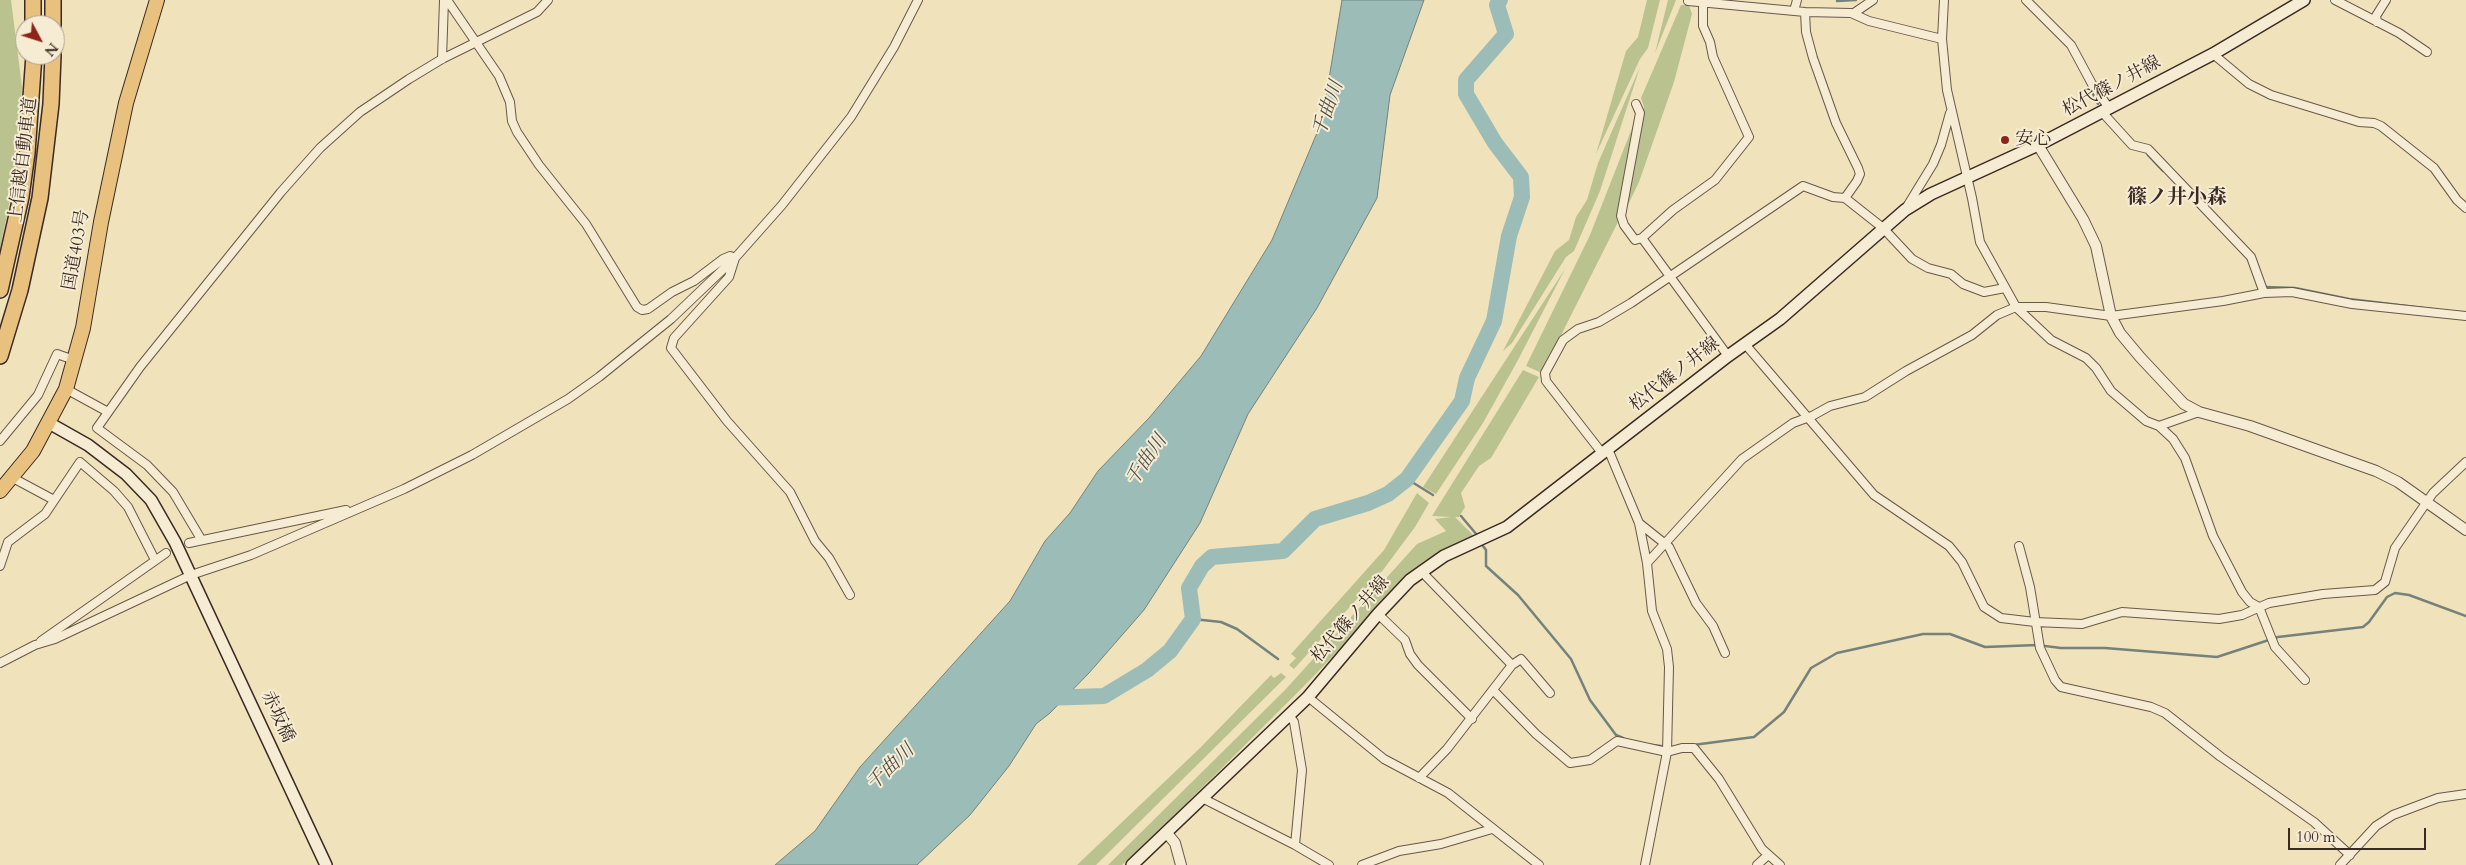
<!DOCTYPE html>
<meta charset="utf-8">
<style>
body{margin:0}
#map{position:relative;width:2466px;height:865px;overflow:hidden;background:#f0e2bb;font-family:Cardo,serif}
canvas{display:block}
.north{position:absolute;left:15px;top:15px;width:50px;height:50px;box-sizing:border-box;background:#f5ecd3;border:1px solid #aa9e8d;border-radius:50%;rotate:130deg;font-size:14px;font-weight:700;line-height:20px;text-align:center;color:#3a2a24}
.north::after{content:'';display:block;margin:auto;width:18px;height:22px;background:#8f2418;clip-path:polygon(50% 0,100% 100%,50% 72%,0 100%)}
.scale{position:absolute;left:2288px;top:828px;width:138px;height:22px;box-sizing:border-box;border:2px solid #3a2a24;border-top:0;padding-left:6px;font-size:15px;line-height:18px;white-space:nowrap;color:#3a2a24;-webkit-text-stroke:4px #f5ecd3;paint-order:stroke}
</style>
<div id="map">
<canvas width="2466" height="865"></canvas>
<div class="north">N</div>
<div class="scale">100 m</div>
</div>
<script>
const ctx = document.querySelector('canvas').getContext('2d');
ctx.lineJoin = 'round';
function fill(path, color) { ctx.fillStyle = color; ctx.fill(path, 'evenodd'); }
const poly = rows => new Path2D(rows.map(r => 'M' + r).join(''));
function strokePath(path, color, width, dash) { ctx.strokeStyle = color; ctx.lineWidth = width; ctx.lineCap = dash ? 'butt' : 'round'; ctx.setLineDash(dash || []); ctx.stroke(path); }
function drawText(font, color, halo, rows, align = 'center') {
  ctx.font = font + ' Cardo,"Noto Serif JP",serif'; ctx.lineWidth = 4; ctx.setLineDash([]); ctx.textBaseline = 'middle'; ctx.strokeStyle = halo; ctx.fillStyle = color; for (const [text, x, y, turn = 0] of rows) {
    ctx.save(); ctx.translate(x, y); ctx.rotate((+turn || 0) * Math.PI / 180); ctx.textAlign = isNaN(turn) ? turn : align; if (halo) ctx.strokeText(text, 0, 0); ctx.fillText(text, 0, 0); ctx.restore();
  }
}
fill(poly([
 [0,0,11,0,22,87,17,166,0,249],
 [1647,0,1660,0,1648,48,1640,59,1596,154,1626,51,1638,37],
 [1668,0,1676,0,1655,53],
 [1681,5,1689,5,1692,14,1674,82,1639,182,1625,211,1644,107,1641,98],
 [1640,67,1600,191,1574,251,1566,257,1512,343,1503,351,1555,251,1569,240,1576,217,1587,200,1598,163],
 [1636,118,1618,222,1542,373,1526,366,1590,235],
 [1565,269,1518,360,1483,423,1436,494,1423,487],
 [1523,370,1539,377,1491,458,1479,466,1461,493,1465,507,1459,517,1455,517,1474,536,1423,562,1310,680,1149,841,1122,865,1108,865,1285,690,1417,544,1446,531,1435,519,1451,517,1432,516],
 [1417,493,1429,503,1415,527,1383,570,1294,669,1289,665,1296,658,1291,654,1384,550],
 [1281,673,1286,677,1096,865,1077,865,1200,748,1271,675,1274,678]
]), '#bac390');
const water = poly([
 [1342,0,1424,0,1390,95,1377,198,1317,308,1248,414,1200,523,1144,610,1089,673,1050,713,1036,724,1009,766,970,815,917,865,775,865,815,831,860,767,1010,601,1045,541,1070,513,1098,471,1149,418,1201,356,1272,240,1322,121,1342,0]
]);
fill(water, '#9cbcb7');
strokePath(water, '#75827c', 1);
strokePath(poly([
 [1837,1,1856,0],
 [2083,74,2098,104],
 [2148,155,2163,171],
 [2266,287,2295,288,2349,299,2432,309],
 [1407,479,1433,495],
 [1461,516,1477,535],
 [1483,546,1486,550,1486,566,1518,595,1571,659,1590,700,1616,735,1623,738],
 [1193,619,1221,622,1237,629,1278,659],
 [1652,745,1661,746],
 [1693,745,1754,737,1784,712,1811,668,1837,653,1923,634,1950,634,1985,647,2037,645,2061,648,2105,648,2217,657,2278,637,2363,627,2369,622,2387,597,2395,593,2409,595,2466,616]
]), '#75827c', 2.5);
strokePath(poly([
 [1045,698,1104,696,1147,670,1170,651,1193,619,1189,588,1202,566,1212,557,1283,551,1315,519,1368,503,1388,494,1407,479,1462,401,1467,378,1494,321,1509,236,1522,197,1521,177,1495,143,1466,94,1466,80,1506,34,1497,5,1500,0]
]), '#9cbcb7', 16);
const minor = poly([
 [447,0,499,76,510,102,512,121,517,132,539,165,586,224,637,307,642,310,648,309,672,292,694,281,723,259,730,256,735,258,729,277,674,338,671,348,727,421,790,492,815,541,829,558,850,595],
 [1944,0,1942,39,1947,90,1972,198,1980,242,2016,307,2051,340,2086,358,2096,368,2111,391,2146,421,2159,426,2199,412],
 [2026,0,2071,45,2092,84,2109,108],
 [2335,0,2399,33,2427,52],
 [1688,1,1805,12,1851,13,1869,21,1942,39],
 [1794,11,1797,0],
 [1805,12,1806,32,1813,58,1836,123,1858,168,1860,174,1857,181,1845,198],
 [1854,13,1873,0],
 [2377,22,2376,16,2386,0],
 [2213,54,2249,84,2271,95,2359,122,2374,123,2381,126,2434,168,2457,200,2466,208],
 [442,59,444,0],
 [1636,104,1640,113,1621,216,1624,225,1635,240,1642,238,1728,356],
 [2102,112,2132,145,2148,149,2251,257,2264,293],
 [1906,208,1933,164,1941,145,1950,113],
 [1642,238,1673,210,1715,180,1749,137,1713,57,1710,42,1703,26,1703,2],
 [1745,344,1874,495,1949,546,1962,562,1984,607,2001,618,2035,622,2082,624,2122,612,2219,619,2242,615,2269,603,2323,594,2375,590,2385,582,2395,548,2426,503,2433,493,2466,462],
 [66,389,108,412],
 [2159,426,2173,439,2185,458,2213,536,2242,592,2250,602,2259,607,2275,647,2305,680],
 [0,441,38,395,57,354,74,360],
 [1608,449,1639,523,1647,563,1652,611,1667,649,1669,667,1667,752,1645,865],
 [1602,453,1546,381,1545,373,1563,340,1578,329,1599,322,1631,303,1803,186,1833,197,1845,198,1883,228,1912,259,1928,268,1951,274,1963,284,1984,292,2005,288],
 [13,478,54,500],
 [1639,523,1669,547,1696,603,1713,626,1725,653],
 [201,539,173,492,147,465,97,428,140,367,281,192,320,148,360,112,409,79,442,59,537,12,548,0],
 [189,543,346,510],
 [2019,546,2030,587,2040,648,2055,680,2061,687,2151,707,2165,713,2221,757,2314,822,2350,855],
 [1647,563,1742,459,1793,423,1812,416,1830,406,1865,397,1906,371,1972,335,1997,315,2016,307,2046,307,2111,316,2223,301,2264,293,2292,292,2352,304,2466,316],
 [0,566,8,542,45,514,80,462,114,491,128,507,155,560],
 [1378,614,1405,640,1410,654,1418,665,1472,719],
 [41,641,166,553],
 [0,663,35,645,55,639,191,575,251,555,404,489,472,455,568,399,599,377,671,319,735,258,782,205,851,117,894,47,918,0],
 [1512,665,1521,659,1550,693],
 [1493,690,1536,734,1570,763,1590,760,1617,741,1667,752,1682,748,1694,748,1719,779,1762,849,1780,865],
 [1308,697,1384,759,1448,793,1539,865],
 [1289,715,1294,722,1302,770,1295,845],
 [1419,778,1447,749,1512,665,1421,571],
 [1202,798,1295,845,1329,865],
 [1362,865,1399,851,1441,844,1492,829],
 [1757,865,1768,855],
 [2340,865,2376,826,2393,815,2438,798,2466,794]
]);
const tertiary = poly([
 [2038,145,2083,219,2096,246,2111,316,2120,333,2140,357,2184,404,2199,412,2250,426,2376,471,2398,482,2466,530],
 [1166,832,1175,843,1181,865]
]);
const secondary = poly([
 [49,423,88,445,126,474,151,500,175,542,326,865],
 [1132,865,1308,697,1378,614,1410,580,1444,556,1507,527,1728,356,1780,319,1905,210,1931,194,2038,145,2213,54,2304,0]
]);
const trunk = poly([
 [0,491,33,451,66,389,83,328,101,222,126,103,157,0]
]);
const motorway = poly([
 [33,0,33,25],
 [53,0,53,25],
 [0,290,21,197,27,153,34,55],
 [0,356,20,290,40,198,51,104,53,55]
]);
strokePath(minor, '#68584a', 10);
strokePath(tertiary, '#68584a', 12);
strokePath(secondary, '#3a2a24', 14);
strokePath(trunk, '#3a2a24', 16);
strokePath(motorway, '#3a2a24', 18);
strokePath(minor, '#f5ecd3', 8);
strokePath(tertiary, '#f5ecd3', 10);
strokePath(secondary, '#f5ecd3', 11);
strokePath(trunk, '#e8c17e', 14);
strokePath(motorway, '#e8c17e', 15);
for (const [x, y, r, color] of [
 [2005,140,5,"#8f2418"]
]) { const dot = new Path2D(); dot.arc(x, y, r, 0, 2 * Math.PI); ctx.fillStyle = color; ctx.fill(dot); strokePath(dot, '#f5ecd3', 2); }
drawText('18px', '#3a2a24', '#f5ecd3', [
 ["松代篠ノ井線",2112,87,-28],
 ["上信越自動車道",24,160,-83],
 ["国道403号",77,250,-80],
 ["松代篠ノ井線",1675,375,-38],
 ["松代篠ノ井線",1351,620,-49],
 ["赤坂橋",277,717,65]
]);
drawText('18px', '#3a2a24', '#f5ecd3', [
 ["安心",2015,140]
], 'left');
drawText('italic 19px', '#524e49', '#f5ecd3', [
 ["千曲川",1329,109,-71],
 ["千曲川",1147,461,-56],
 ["千曲川",891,768,-44]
]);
drawText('bold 20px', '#3a2a24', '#f5ecd3', [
 ["篠ノ井小森",2177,198]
]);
</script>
